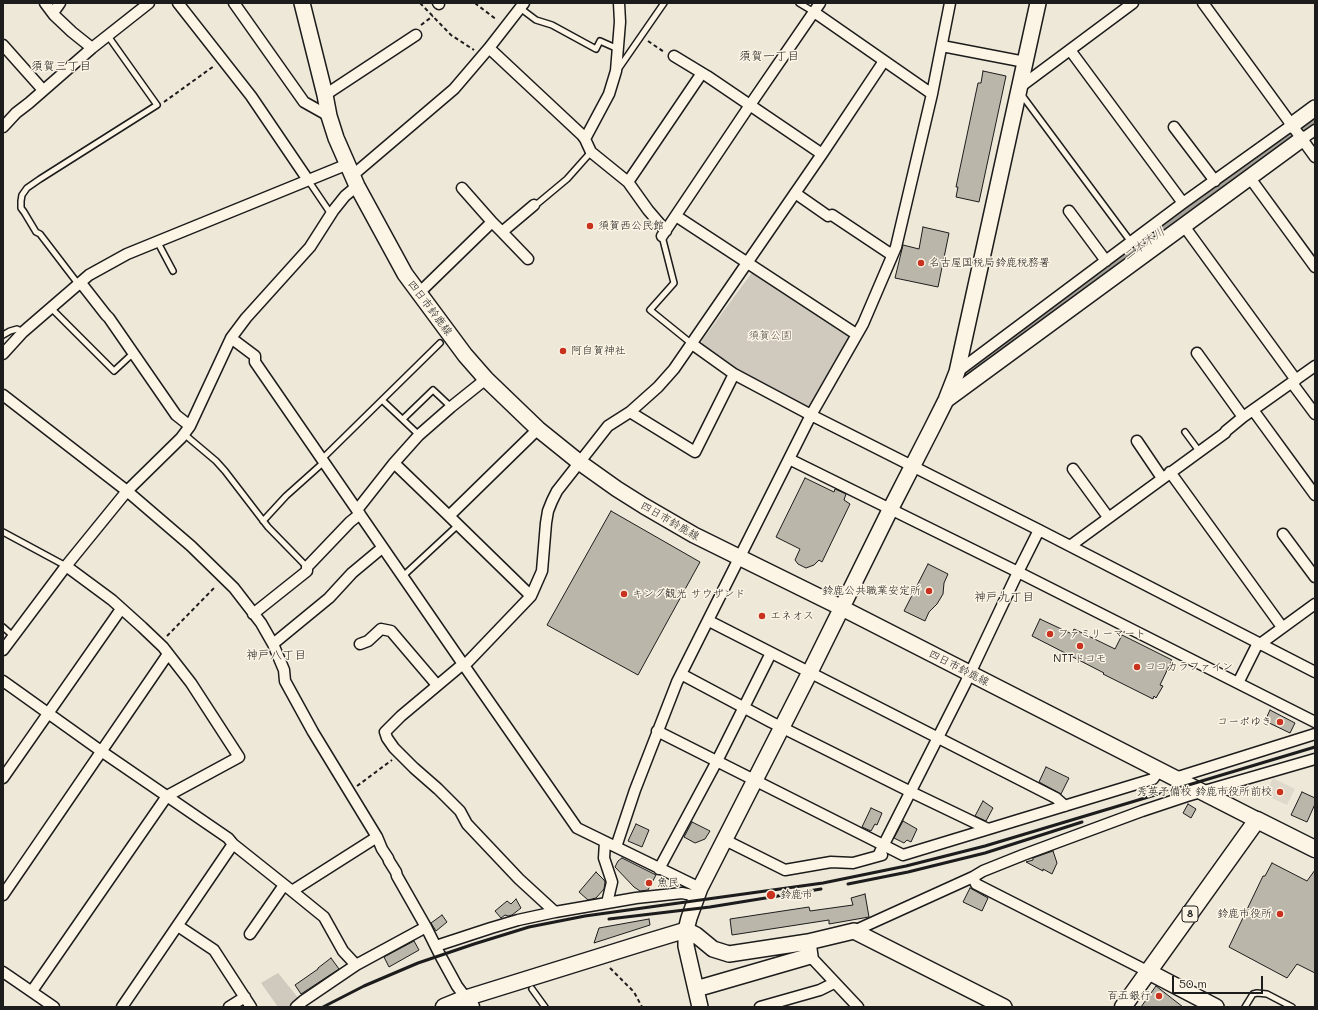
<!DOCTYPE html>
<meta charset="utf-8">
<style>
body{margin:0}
#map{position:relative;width:1318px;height:1010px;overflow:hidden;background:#eee8d9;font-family:Mali,sans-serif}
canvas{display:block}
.frame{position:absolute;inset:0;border:4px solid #1c1c1c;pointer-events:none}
.scale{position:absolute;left:1172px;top:976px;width:91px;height:18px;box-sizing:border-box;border:2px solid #1c1c1c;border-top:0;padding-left:5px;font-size:12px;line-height:14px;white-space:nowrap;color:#1c1c1c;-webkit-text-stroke:3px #fcf5e5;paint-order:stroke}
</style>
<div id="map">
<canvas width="1318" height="1010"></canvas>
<div class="frame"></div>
<div class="scale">50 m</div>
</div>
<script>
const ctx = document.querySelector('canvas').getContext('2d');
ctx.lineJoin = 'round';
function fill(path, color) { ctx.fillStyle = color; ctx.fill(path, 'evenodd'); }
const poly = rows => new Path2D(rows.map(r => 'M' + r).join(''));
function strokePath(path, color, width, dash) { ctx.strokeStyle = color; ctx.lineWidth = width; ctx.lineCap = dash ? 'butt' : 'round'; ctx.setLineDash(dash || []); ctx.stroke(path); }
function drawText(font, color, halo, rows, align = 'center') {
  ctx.font = font + ' Mali,"Klee One",sans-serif'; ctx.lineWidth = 3; ctx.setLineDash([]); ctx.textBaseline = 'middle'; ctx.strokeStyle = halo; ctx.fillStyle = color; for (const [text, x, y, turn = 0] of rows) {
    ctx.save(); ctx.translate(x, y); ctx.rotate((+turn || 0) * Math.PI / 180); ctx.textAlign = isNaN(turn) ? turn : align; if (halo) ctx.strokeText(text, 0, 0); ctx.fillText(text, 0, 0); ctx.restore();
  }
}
fill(poly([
 [1273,778,1295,789,1287,805,1265,795]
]), '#ded9cb');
fill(poly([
 [753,271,848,335,849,340,812,405,806,408,748,376,701,345,703,339],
 [278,973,300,1000,292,1007,278,1007,261,983]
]), '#cfcabd');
strokePath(poly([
 [972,369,1315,120]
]), '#a7a299', 22);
const building = poly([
 [983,71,1006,76,979,202,956,197,958,187,956,187,978,83,981,83,983,71],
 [923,227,949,233,938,287,895,278,903,245,919,249,923,227],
 [805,478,834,492,835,489,846,494,844,500,850,504,822,562,819,560,814,565,806,568,798,564,795,560,800,549,776,537,805,478],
 [611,511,700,562,638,675,547,625,611,511],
 [928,564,948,574,944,583,943,594,937,604,929,612,925,621,904,611,928,564],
 [1040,619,1072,634,1074,629,1115,649,1122,635,1172,660,1160,685,1163,686,1156,698,1154,696,1153,699,1103,674,1104,673,1032,636,1040,619],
 [1270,710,1295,723,1290,733,1265,721,1270,710],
 [1046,767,1069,778,1061,794,1039,782,1046,767],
 [1302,792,1315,798,1315,804,1307,822,1291,815,1302,792],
 [983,801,993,808,986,821,975,816,983,801],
 [1188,804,1196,809,1191,818,1183,813,1188,804],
 [871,808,882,813,877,825,875,824,871,831,862,827,871,808],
 [903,821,917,829,911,842,907,840,904,843,894,838,903,821],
 [692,822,710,831,705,839,695,843,684,837,692,822],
 [636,824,649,830,642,847,628,841,636,824],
 [1053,851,1057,863,1052,874,1043,869,1043,871,1026,862,1033,860,1033,858,1053,851],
 [622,858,656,875,648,890,640,891,634,887,615,867,618,861,622,858],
 [1272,863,1307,881,1315,870,1315,973,1297,964,1287,978,1229,947,1263,876,1265,876,1272,863],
 [596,872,604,880,605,882,604,889,596,898,588,900,579,892,596,872],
 [970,888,988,898,982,911,963,902,970,888],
 [865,894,869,917,829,924,829,920,732,935,730,919,809,907,810,911,853,905,851,898,865,894],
 [516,899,521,908,512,915,508,916,505,915,501,918,495,911,507,901,511,904,516,899],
 [442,915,447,922,436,931,431,923,442,915],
 [649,919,650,925,594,943,599,928,649,919],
 [414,941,419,950,389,967,384,957,414,941],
 [331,958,339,969,301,994,295,985,318,969,318,968,331,958],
 [1156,986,1183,1007,1141,1007,1156,986]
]);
fill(building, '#bab6aa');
strokePath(building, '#1c1c1c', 1);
const lane = poly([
 [799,3,814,12],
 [520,8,536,20,552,25,596,49,600,41,618,49],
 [619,68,664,3],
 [1021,94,1131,242],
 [308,180,331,214],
 [534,205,537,204,567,179,591,152],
 [662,236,674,283,650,310,692,344],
 [157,241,173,271],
 [79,285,40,234,36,232,24,212,21,208,21,201,22,195,27,188,40,179,157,105,108,36],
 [51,308,114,371,129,357,135,354],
 [3,335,10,331,17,329,23,332],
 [382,400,419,435],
 [403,419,433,390,451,407],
 [1185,432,1199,451],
 [184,434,216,461,225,471,268,527,307,567],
 [322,459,440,343],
 [263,521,286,496,324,462],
 [3,532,66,566],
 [402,577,458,525],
 [3,627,13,636],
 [532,989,545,1007],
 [1245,1007,1253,994,1257,993,1267,994,1292,1007]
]);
const street = poly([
 [45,3,54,15,72,32,92,48],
 [178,3,251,96,308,180],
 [234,3,304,102,329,116],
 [438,3,439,4],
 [1203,3,1315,157],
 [814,12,932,94],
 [53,13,60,3],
 [3,45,43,90],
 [942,46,1025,62],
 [489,48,582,135,585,139,591,152,628,182,648,210,666,231],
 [1070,50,1183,203],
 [674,56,702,73],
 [1020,87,1133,3],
 [325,95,416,35],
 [3,127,16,113,29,103,92,48,149,3],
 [1174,127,1215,181],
 [585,139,609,94,616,71,620,22,619,3],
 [1302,139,1315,130],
 [353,175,454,89,489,48,524,3],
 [1250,178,1315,267],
 [628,182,702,73,707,76,822,154],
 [462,188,492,222],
 [795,193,828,216,832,215,892,255],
 [1069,211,1106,261],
 [676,216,856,334],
 [1184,226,1296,380],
 [502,232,528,259],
 [662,236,750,105,820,3],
 [81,283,106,315,109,318,176,415,190,426],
 [419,293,492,222,502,232,534,205],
 [231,338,255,356,255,362,463,664,577,828,700,888],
 [692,344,734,374,811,415,1039,530,1315,672],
 [1197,353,1243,417],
 [3,354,23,332,89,275,127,254,348,164],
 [957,372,1183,203,1292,125],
 [1292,383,1315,414],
 [3,395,127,491,191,546,234,588,261,623,273,644,284,670,285,681,313,732,377,837,382,849,388,858,389,861,396,872,397,876,426,927,440,955,457,986,466,998],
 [1253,410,1315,495],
 [630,412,695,452,734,374],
 [1137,441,1162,478],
 [789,459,1018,572,1315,722],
 [394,463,449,516,538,429],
 [1073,469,1108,517],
 [1170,472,1282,627],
 [357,510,394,463,419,435,451,407,486,379],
 [449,516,531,596],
 [1283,534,1315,577],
 [1070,546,1225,433,1226,431,1243,417,1315,366],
 [253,614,307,571,307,567,350,522,360,514],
 [709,621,1056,798,1065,806],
 [273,644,329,598,352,573,382,548],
 [360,644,368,641,381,629,391,631,437,685],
 [3,650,66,566,127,491,181,438,190,426,231,338,246,318,310,247,333,211,345,196,357,186],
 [463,664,401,716,385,732,387,738,394,748,414,768,438,789,460,811,467,824,519,879,555,912],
 [464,666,531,596,542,571,546,523,548,511,552,501,557,491,608,426,630,412,658,387,674,369,822,154,884,61],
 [681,674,771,722,911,792,988,829],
 [3,681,101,751,228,838,233,844,292,891,377,837],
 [1238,683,1256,647,1315,604],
 [657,731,903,855,1153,779,1159,770],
 [3,778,121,609],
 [1175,778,1315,734],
 [725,840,785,870,831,862,853,863,882,855],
 [605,842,604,858,612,882,607,903],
 [616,847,635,790,677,682,811,415,863,324,896,247,932,94,950,3],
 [878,856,965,684,1018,572,1039,530],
 [659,869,717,761,771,653],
 [973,877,976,884,1149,972],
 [292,891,324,917,343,951,356,965],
 [3,895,168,654],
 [178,926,214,950,251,1007],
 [854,931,973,877,983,871,1023,855,1142,811,1187,796,1315,759],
 [250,934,284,885],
 [436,946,491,928,518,920,555,912,636,898,682,893,697,896],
 [810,956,858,1007],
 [3,972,54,1007],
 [32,991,167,796,239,757,191,683,163,647,142,627,112,600,66,566],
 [122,1007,233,844],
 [229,1007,245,997],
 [296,1007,303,1001,356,965,426,927],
 [760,1007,820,990,834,983]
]);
const secondary = poly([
 [302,3,325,95,329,116,336,138,357,186,405,274,465,355,486,379,538,429,579,462,617,489,644,506,694,535,842,608,1257,820],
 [1292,125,1315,108],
 [946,400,1302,139],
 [808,942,854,931,1004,1007],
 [1149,972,1216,1007],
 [466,998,643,943,686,930,696,935,713,949,729,954,808,942,810,956,696,989],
 [700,1007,686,946,686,930,689,918,700,888,810,672,891,508,932,428,946,400,957,372,1038,3]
]);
const primary = poly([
 [444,1007,466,998,471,1007],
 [1123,1007,1257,820,1315,849]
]);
strokePath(lane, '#1c1c1c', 8);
strokePath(street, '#1c1c1c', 13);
strokePath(secondary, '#1c1c1c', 18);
strokePath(primary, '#1c1c1c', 19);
strokePath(poly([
 [420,3,451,35,474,50],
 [477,3,476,4,497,20],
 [421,25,433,16],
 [648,41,664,52],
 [164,102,214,66],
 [167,636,216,586],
 [357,786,392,760],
 [610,968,634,992,642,1007]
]), '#1c1c1c', 2, [4, 3]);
strokePath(lane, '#fcf5e5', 5);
strokePath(street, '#fcf5e5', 10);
strokePath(secondary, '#fcf5e5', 15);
strokePath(primary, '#fcf5e5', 16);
strokePath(poly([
 [848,884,908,872,985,853,1082,822],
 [609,919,710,907,821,889],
 [323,1007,364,986,418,963,474,944,529,927,585,916,823,883,906,866,985,846,1315,747]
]), '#1c1c1c', 3);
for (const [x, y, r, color] of [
 [590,226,4,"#c8321e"],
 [921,263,4,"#c8321e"],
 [563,351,4,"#c8321e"],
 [929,591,4,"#c8321e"],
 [624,594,4,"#c8321e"],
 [762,616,4,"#c8321e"],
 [1050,634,4,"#c8321e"],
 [1080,646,4,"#c8321e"],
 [1137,667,4,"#c8321e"],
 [1280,722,4,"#c8321e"],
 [1280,792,4,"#c8321e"],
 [649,883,4,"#c8321e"],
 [771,895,5,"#c8321e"],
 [1280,914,4,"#c8321e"],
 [1159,996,4,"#c8321e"]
]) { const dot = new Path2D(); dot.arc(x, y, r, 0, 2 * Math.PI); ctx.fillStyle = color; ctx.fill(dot); strokePath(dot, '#fcf5e5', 1.5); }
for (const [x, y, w] of [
 [1190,914,16]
]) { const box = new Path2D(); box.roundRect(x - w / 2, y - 8, w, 16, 3); ctx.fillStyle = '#fcf5e5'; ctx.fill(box); strokePath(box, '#1c1c1c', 1); }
drawText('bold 10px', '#1c1c1c', null, [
 ["8",1190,914]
]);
drawText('11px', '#1c1c1c', '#fcf5e5', [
 ["須賀西公民館",598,226],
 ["名古屋国税局鈴鹿税務署",929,263],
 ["阿自賀神社",571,351],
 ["鈴鹿公共職業安定所",921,591,"right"],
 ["キング観光 サウザンド",632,594],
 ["エネオス",770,616],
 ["ファミリーマート",1058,634],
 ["NTTドコモ",1080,659,"center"],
 ["ココカラファイン",1145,667],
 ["コーポゆき",1272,722,"right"],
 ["秀英予備校 鈴鹿市役所前校",1272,792,"right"],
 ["魚民",657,883],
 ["鈴鹿市",780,895],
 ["鈴鹿市役所",1272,914,"right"],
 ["百五銀行",1151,996,"right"]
], 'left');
drawText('11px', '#1c1c1c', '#fcf5e5', [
 ["四日市鈴鹿線",430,308,53],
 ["四日市鈴鹿線",670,521,30],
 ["四日市鈴鹿線",959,668,27]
]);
drawText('11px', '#52504c', '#fcf5e5', [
 ["須賀公園",770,336]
]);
drawText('12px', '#1c1c1c', '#fcf5e5', [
 ["須賀一丁目",769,56],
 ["須賀三丁目",61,66],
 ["神戸九丁目",1004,597],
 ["神戸八丁目",276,655]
]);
drawText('italic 12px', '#5b5854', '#fcf5e5', [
 ["二本木川",1144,244,-36]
]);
</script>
